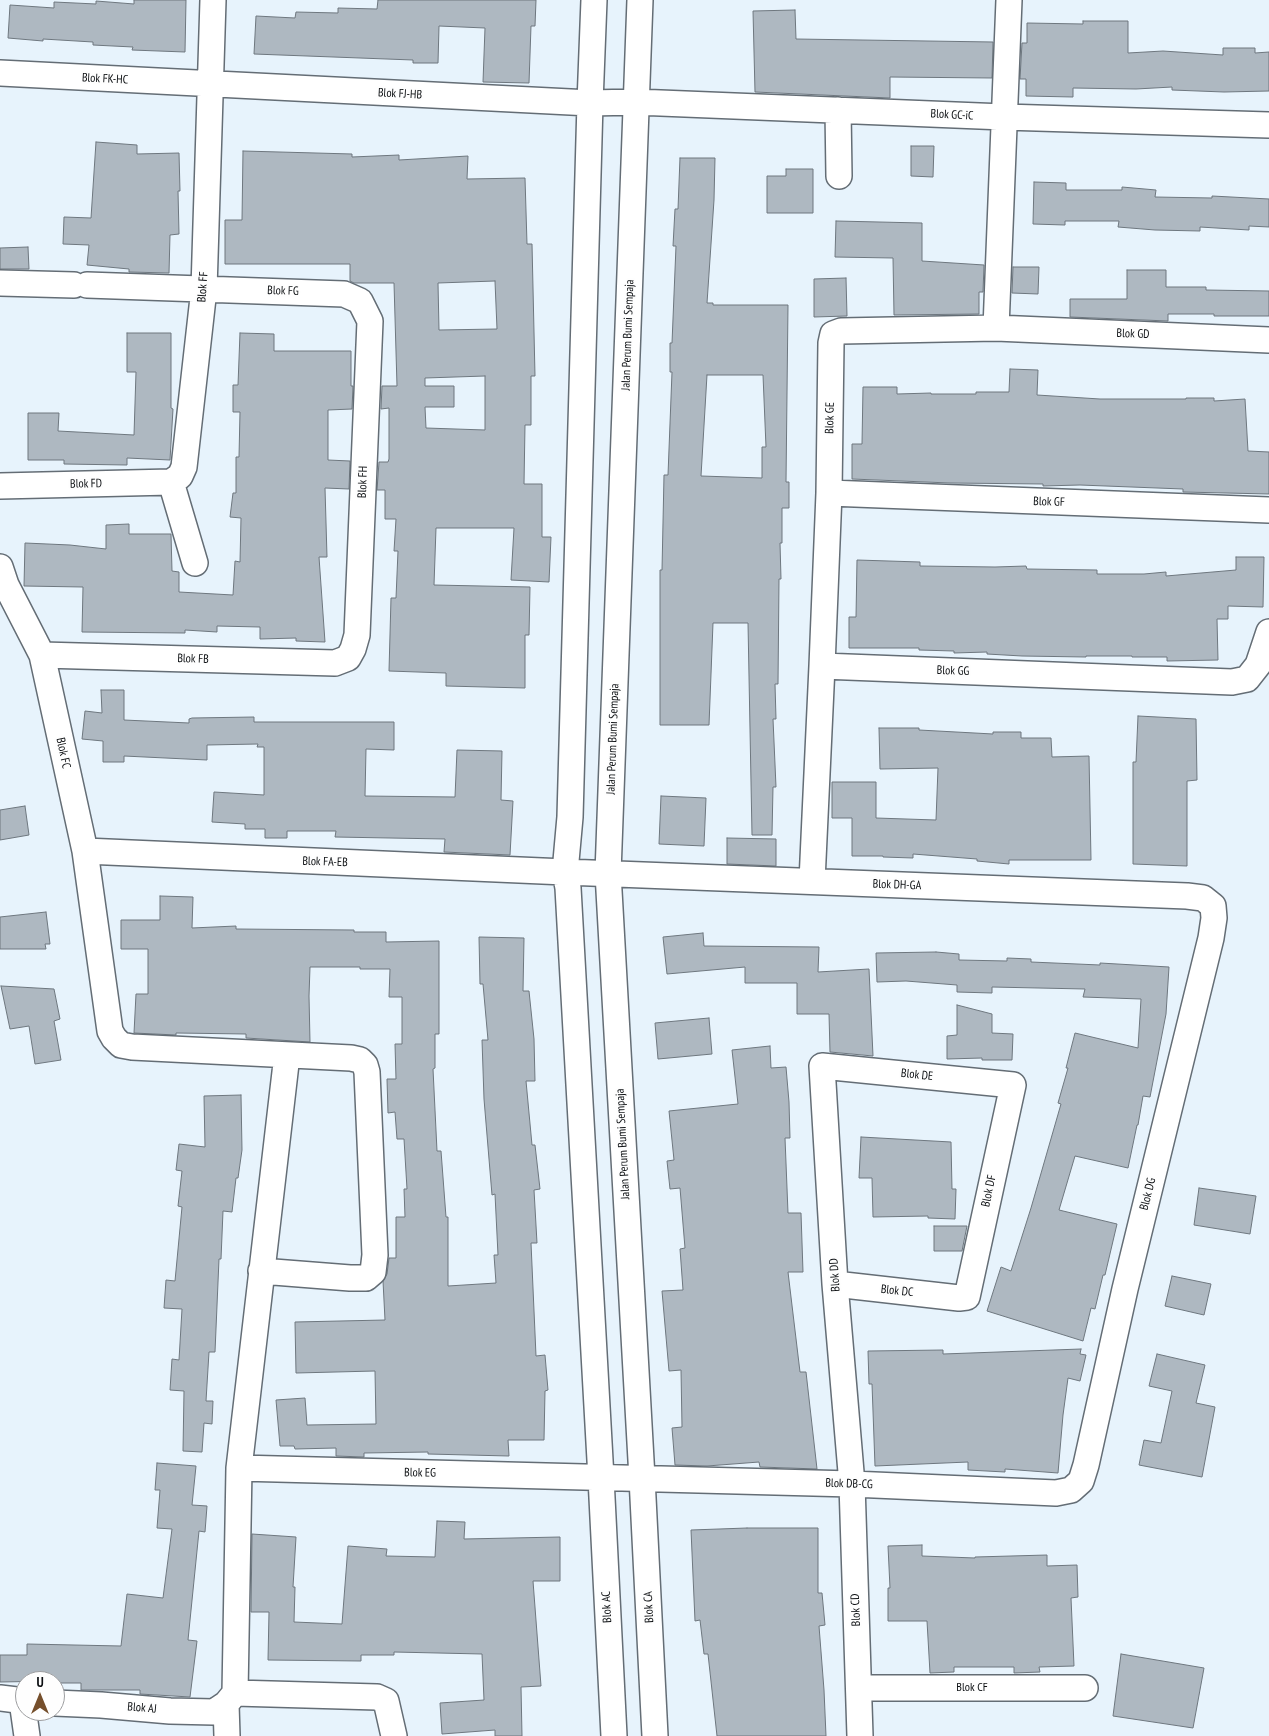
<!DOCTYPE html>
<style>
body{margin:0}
#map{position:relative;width:1269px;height:1736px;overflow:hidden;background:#e7f3fc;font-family:"PT Sans Narrow",sans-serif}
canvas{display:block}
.north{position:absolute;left:15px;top:1671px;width:50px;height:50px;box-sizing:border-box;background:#fefefe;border:1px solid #9d9ea0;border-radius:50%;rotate:0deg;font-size:14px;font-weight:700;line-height:20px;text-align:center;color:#0c0f12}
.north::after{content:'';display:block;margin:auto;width:18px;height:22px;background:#754f2c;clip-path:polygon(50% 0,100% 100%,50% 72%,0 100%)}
</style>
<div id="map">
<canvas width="1269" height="1736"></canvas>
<div class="north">U</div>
</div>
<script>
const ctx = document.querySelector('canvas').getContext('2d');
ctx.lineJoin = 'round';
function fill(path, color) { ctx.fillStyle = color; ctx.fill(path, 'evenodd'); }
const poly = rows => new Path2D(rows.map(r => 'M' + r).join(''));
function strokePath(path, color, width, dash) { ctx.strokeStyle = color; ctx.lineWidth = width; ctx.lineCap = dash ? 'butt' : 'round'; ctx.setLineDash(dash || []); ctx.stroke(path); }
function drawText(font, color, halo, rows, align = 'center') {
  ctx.font = font + ' "PT Sans Narrow",sans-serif'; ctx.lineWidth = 4.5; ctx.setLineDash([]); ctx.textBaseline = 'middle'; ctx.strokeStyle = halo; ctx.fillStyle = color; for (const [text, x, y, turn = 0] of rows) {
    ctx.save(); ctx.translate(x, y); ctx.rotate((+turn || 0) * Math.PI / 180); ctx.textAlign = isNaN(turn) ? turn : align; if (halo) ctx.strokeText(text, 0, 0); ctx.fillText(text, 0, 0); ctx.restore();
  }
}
const building = poly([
 [134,0,186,0,185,52,132,50,133,47,93,45,93,42,43,39,43,41,8,38,10,5,54,8,54,2,96,4,96,1,134,4,134,0],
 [378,0,536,0,535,26,531,26,529,83,483,82,485,28,439,26,438,63,413,63,413,60,254,54,256,16,295,18,296,12,338,13,338,8,377,9,378,0],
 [795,10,796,39,993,42,992,78,890,77,890,98,755,92,753,11,795,10],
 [1083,21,1128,21,1128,53,1163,51,1223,55,1223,48,1255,48,1255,53,1269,52,1269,91,1224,92,1172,90,1172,87,1136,89,1073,88,1073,97,1026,96,1026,79,1020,79,1022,43,1027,43,1027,23,1083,24,1083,21],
 [96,142,137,145,137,154,179,153,180,191,178,191,179,234,170,235,169,273,129,272,129,269,87,265,89,245,63,244,64,217,91,218,96,142],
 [911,146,934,146,933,177,911,176,911,146],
 [243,151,352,154,352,157,399,155,399,160,468,156,467,179,525,178,527,244,532,244,535,376,531,376,531,425,525,425,524,484,542,484,542,537,551,537,549,582,511,580,514,528,436,528,434,585,530,587,529,635,525,635,525,688,446,686,446,673,389,671,391,598,396,598,398,551,394,551,396,519,385,519,385,490,377,490,379,462,388,462,389,459,389,408,381,409,382,386,397,386,394,283,354,283,350,281,350,264,225,264,225,220,242,220,243,151],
 [495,281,497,329,439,330,438,283,495,281],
 [485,376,485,430,426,428,425,407,454,407,454,386,425,386,425,378,485,376],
 [680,158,715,158,714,200,707,303,713,303,713,305,788,305,786,482,789,482,789,508,782,508,782,543,780,543,781,579,779,579,778,684,775,684,776,719,773,719,776,787,773,787,772,835,752,835,748,623,713,623,709,725,660,725,660,570,662,570,664,475,668,475,672,372,670,372,670,343,672,343,676,246,673,246,675,209,678,209,680,158],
 [707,375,763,375,766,447,762,447,762,478,701,476,707,375],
 [786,169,813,169,813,213,767,213,767,176,786,176,786,169],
 [1034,182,1066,183,1066,190,1122,190,1122,187,1156,190,1155,197,1212,198,1212,196,1269,199,1269,227,1249,226,1249,230,1200,227,1200,231,1155,230,1118,227,1119,221,1065,221,1065,225,1033,224,1034,182],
 [836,221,922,223,922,261,984,265,983,292,979,292,979,314,894,315,893,258,835,257,836,221],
 [28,247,29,269,0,269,0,248,28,247],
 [1013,267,1039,267,1038,294,1012,293,1013,267],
 [1127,270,1166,270,1166,287,1206,287,1206,290,1269,291,1269,316,1214,316,1214,314,1168,314,1168,321,1070,317,1070,299,1127,299,1127,270],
 [846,278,847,316,814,317,814,279,846,278],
 [127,333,171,333,171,408,173,409,170,460,127,458,127,465,64,464,64,460,28,460,28,413,59,413,58,431,134,435,136,372,127,372,127,333],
 [240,333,274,334,274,351,351,351,351,386,353,386,352,409,328,410,328,460,350,461,349,489,325,488,327,557,319,557,325,642,296,641,296,638,260,639,260,627,217,626,217,632,185,630,185,633,82,632,83,587,24,586,25,543,70,545,106,549,106,525,129,524,129,534,171,534,172,571,179,572,179,592,233,595,235,561,240,562,241,518,230,517,233,493,236,493,236,457,239,457,240,412,233,412,233,385,238,385,240,333],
 [1010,369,1038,370,1037,395,1100,399,1186,399,1186,398,1214,398,1214,401,1245,399,1248,451,1269,452,1269,494,1183,492,1183,489,1080,485,1043,486,1043,484,950,483,852,479,852,444,862,444,863,387,897,387,897,394,931,393,931,394,976,394,976,392,1009,392,1010,369],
 [1236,557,1264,557,1263,607,1228,606,1228,619,1217,619,1218,660,1167,661,1167,657,1132,657,1132,656,1086,656,1086,657,1022,656,987,654,987,652,954,653,954,651,919,650,919,648,849,648,849,617,856,617,857,560,920,562,920,566,995,567,1026,566,1027,569,1097,570,1097,574,1144,574,1166,572,1166,576,1236,570,1236,557],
 [101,690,124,690,124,720,189,723,189,719,192,718,254,717,254,722,394,722,394,750,366,749,365,796,455,797,457,750,502,751,501,800,513,801,510,855,444,852,445,839,335,837,336,831,287,831,287,838,265,838,265,829,245,829,245,824,212,822,214,792,264,795,264,747,257,747,258,744,207,745,207,760,124,756,124,762,103,762,103,741,82,739,85,711,102,713,101,690],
 [1138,716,1196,719,1197,780,1187,781,1187,866,1133,864,1133,762,1136,762,1138,716],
 [879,728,919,728,919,730,993,734,993,732,1021,732,1021,738,1051,738,1052,757,1089,756,1091,860,1009,860,1009,864,977,861,977,859,913,854,913,858,883,857,883,856,852,856,852,818,832,818,832,782,876,782,876,818,936,820,938,768,880,769,879,728],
 [661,796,706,798,704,846,659,844,661,796],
 [25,806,29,835,0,840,0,810,25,806],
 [727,838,776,839,776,866,727,864,727,838],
 [160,896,193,897,192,928,236,926,236,929,354,930,354,932,386,932,386,942,439,941,439,1034,435,1034,435,1068,433,1069,437,1151,441,1151,446,1217,448,1217,448,1286,496,1283,494,1255,498,1255,495,1194,492,1195,484,1099,482,1040,488,1040,483,984,480,984,479,937,524,938,523,991,529,991,534,1039,535,1081,526,1081,532,1145,535,1145,540,1189,534,1190,537,1243,531,1243,536,1356,545,1355,548,1390,545,1391,544,1440,508,1440,509,1456,428,1454,428,1452,364,1453,364,1457,336,1456,336,1448,295,1449,294,1446,280,1446,276,1400,305,1398,307,1425,376,1424,375,1371,296,1373,295,1322,385,1320,383,1281,387,1274,389,1258,396,1258,396,1217,405,1217,404,1189,407,1189,404,1139,397,1139,395,1112,388,1113,387,1079,396,1079,395,1044,402,1044,402,997,389,997,390,969,360,969,360,967,310,967,309,996,310,1042,246,1038,246,1034,176,1033,176,1035,134,1033,136,994,148,994,148,949,121,949,121,920,160,920,160,896],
 [46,912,50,944,45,944,46,949,0,949,0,917,46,912],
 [703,933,704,946,819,947,818,972,869,969,873,1056,830,1052,829,1014,797,1014,797,983,745,983,745,967,667,974,663,937,703,933],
 [936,952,959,954,959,960,1007,961,1007,958,1031,959,1031,962,1100,965,1100,963,1169,967,1166,1014,1150,1097,1143,1096,1138,1125,1137,1125,1128,1168,1075,1156,1059,1210,1117,1224,1105,1275,1103,1275,1095,1309,1091,1308,1083,1341,987,1311,1001,1267,1011,1271,1031,1208,1061,1104,1058,1103,1068,1068,1066,1068,1075,1033,1138,1048,1141,999,1083,997,1085,989,992,987,992,993,957,992,957,985,906,981,877,982,876,953,936,952],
 [1,986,54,989,60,1019,54,1021,61,1060,35,1064,29,1026,10,1029,1,986],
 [957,1005,992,1014,992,1033,1013,1034,1012,1060,982,1060,982,1058,947,1059,947,1036,957,1035,957,1005],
 [709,1018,712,1054,658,1059,655,1023,709,1018],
 [770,1046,771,1068,786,1067,789,1102,790,1138,785,1138,788,1213,801,1213,803,1272,788,1272,800,1372,806,1372,817,1469,760,1467,759,1462,707,1466,675,1465,672,1428,682,1427,681,1370,669,1371,662,1291,683,1290,680,1249,685,1248,680,1188,670,1189,667,1161,674,1160,669,1111,738,1104,732,1050,770,1046],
 [241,1095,242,1150,238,1178,236,1178,232,1212,223,1211,221,1259,219,1259,215,1352,209,1352,206,1401,213,1401,212,1424,204,1423,202,1452,183,1451,184,1391,170,1390,172,1359,179,1360,182,1309,164,1308,166,1280,175,1281,182,1207,178,1206,182,1171,176,1170,179,1144,205,1147,204,1096,241,1095],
 [861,1137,951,1142,952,1189,956,1189,955,1219,928,1218,928,1216,873,1217,872,1178,859,1178,861,1137],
 [1199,1188,1256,1196,1250,1234,1194,1225,1199,1188],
 [934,1226,967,1226,962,1251,934,1251,934,1226],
 [1172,1276,1211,1284,1204,1315,1165,1306,1172,1276],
 [1081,1349,1080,1354,1086,1355,1080,1381,1068,1378,1063,1415,1058,1473,1005,1469,1005,1472,968,1470,968,1462,875,1466,872,1384,869,1384,868,1351,943,1350,943,1354,1081,1349],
 [1157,1354,1205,1365,1196,1403,1215,1407,1202,1477,1139,1465,1144,1440,1161,1443,1172,1391,1149,1386,1157,1354],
 [157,1463,196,1466,192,1505,207,1506,205,1532,199,1531,188,1640,197,1641,190,1697,140,1694,140,1690,81,1690,81,1683,55,1683,55,1681,0,1682,0,1655,27,1655,27,1644,121,1646,127,1594,163,1598,172,1529,157,1528,160,1490,155,1490,157,1463],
 [437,1521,465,1522,464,1539,560,1537,560,1581,533,1581,541,1686,521,1687,522,1736,495,1736,495,1730,442,1734,440,1703,484,1700,482,1654,394,1652,394,1655,361,1655,361,1661,268,1660,269,1612,251,1612,252,1534,296,1537,293,1587,295,1587,294,1622,342,1624,348,1546,387,1549,386,1556,435,1557,437,1521],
 [747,1528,818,1528,818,1593,822,1593,825,1625,819,1626,824,1690,826,1736,717,1736,708,1654,704,1654,700,1620,695,1621,691,1530,747,1528],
 [922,1545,922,1556,975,1558,975,1557,1047,1555,1047,1566,1077,1565,1078,1597,1071,1598,1074,1666,1039,1667,1040,1672,1014,1673,1014,1667,954,1667,954,1672,930,1673,927,1621,888,1621,888,1588,890,1588,888,1546,922,1545],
 [1121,1654,1204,1668,1193,1728,1113,1716,1121,1654]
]);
fill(building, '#aeb8c1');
strokePath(building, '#6e777f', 1);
const street = poly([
 [594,0,590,103,570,817,565,872,568,888,601,1478,614,1736],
 [640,0,608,873,642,1478,655,1736],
 [0,73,590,103,636,102,1004,117,1269,125],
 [838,110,839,176],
 [0,283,74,285],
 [996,328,1009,0],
 [171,482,180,476,184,467,204,289,213,0],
 [171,482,195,563],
 [0,486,171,482],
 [829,493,1269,510],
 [0,567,6,585,42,655,85,851,110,1031,114,1038,121,1045,132,1047,351,1058,360,1060,365,1065,367,1072,375,1255,373,1272,366,1278,350,1278,261,1271],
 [42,655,335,663,348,658,353,649,357,635,370,321,360,301,344,294,87,285],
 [822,666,829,493,831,343,833,334,841,331,996,328,1269,340],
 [85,851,565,872,1187,896,1203,898,1213,906,1214,918,1211,938,1125,1289,1086,1465,1081,1481,1071,1490,1056,1493,852,1484,239,1468],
 [812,881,822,666,1232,682,1247,679,1258,665,1269,632],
 [835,1284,959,1298,967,1297,1013,1085,822,1066,835,1284,852,1484,860,1736],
 [859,1688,1085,1688],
 [235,1693,377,1697,386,1701,394,1736],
 [0,1698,25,1701],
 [22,1701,27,1736],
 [55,1703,101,1705,170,1711,214,1712,226,1704,235,1693,239,1468,287,1055],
 [226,1704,227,1736]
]);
strokePath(street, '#646d75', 28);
strokePath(street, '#fff', 25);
drawText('12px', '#0c0f12', '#fefefe', [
 ["Blok FK-HC",105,79,3],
 ["Blok FJ-HB",400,94,3],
 ["Blok GC-iC",952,115,3],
 ["Blok FF",203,287,-86],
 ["Blok FG",283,291,2],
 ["Blok GD",1133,334,2],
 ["Jalan Perum Bumi Sempaja",628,335,-88],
 ["Blok GE",830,418,-89],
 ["Blok FH",363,482,-88],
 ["Blok FD",86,484,-1],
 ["Blok GF",1049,502,2],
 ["Blok FB",193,659,2],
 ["Blok GG",953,671,2],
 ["Jalan Perum Bumi Sempaja",613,739,-88],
 ["Blok FC",63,753,78],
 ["Blok FA-EB",325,862,2],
 ["Blok DH-GA",897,885,2],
 ["Blok DE",917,1075,6],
 ["Jalan Perum Bumi Sempaja",623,1144,-93],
 ["Blok DF",989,1191,-78],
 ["Blok DG",1148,1194,-76],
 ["Blok DD",835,1275,-94],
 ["Blok DC",897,1291,6],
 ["Blok EG",420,1473,1],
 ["Blok DB-CG",849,1484,2],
 ["Blok AC",607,1607,-93],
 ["Blok CA",649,1607,-93],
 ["Blok CD",856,1610,-92],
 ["Blok CF",972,1688],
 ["Blok AJ",142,1708,5]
]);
</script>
